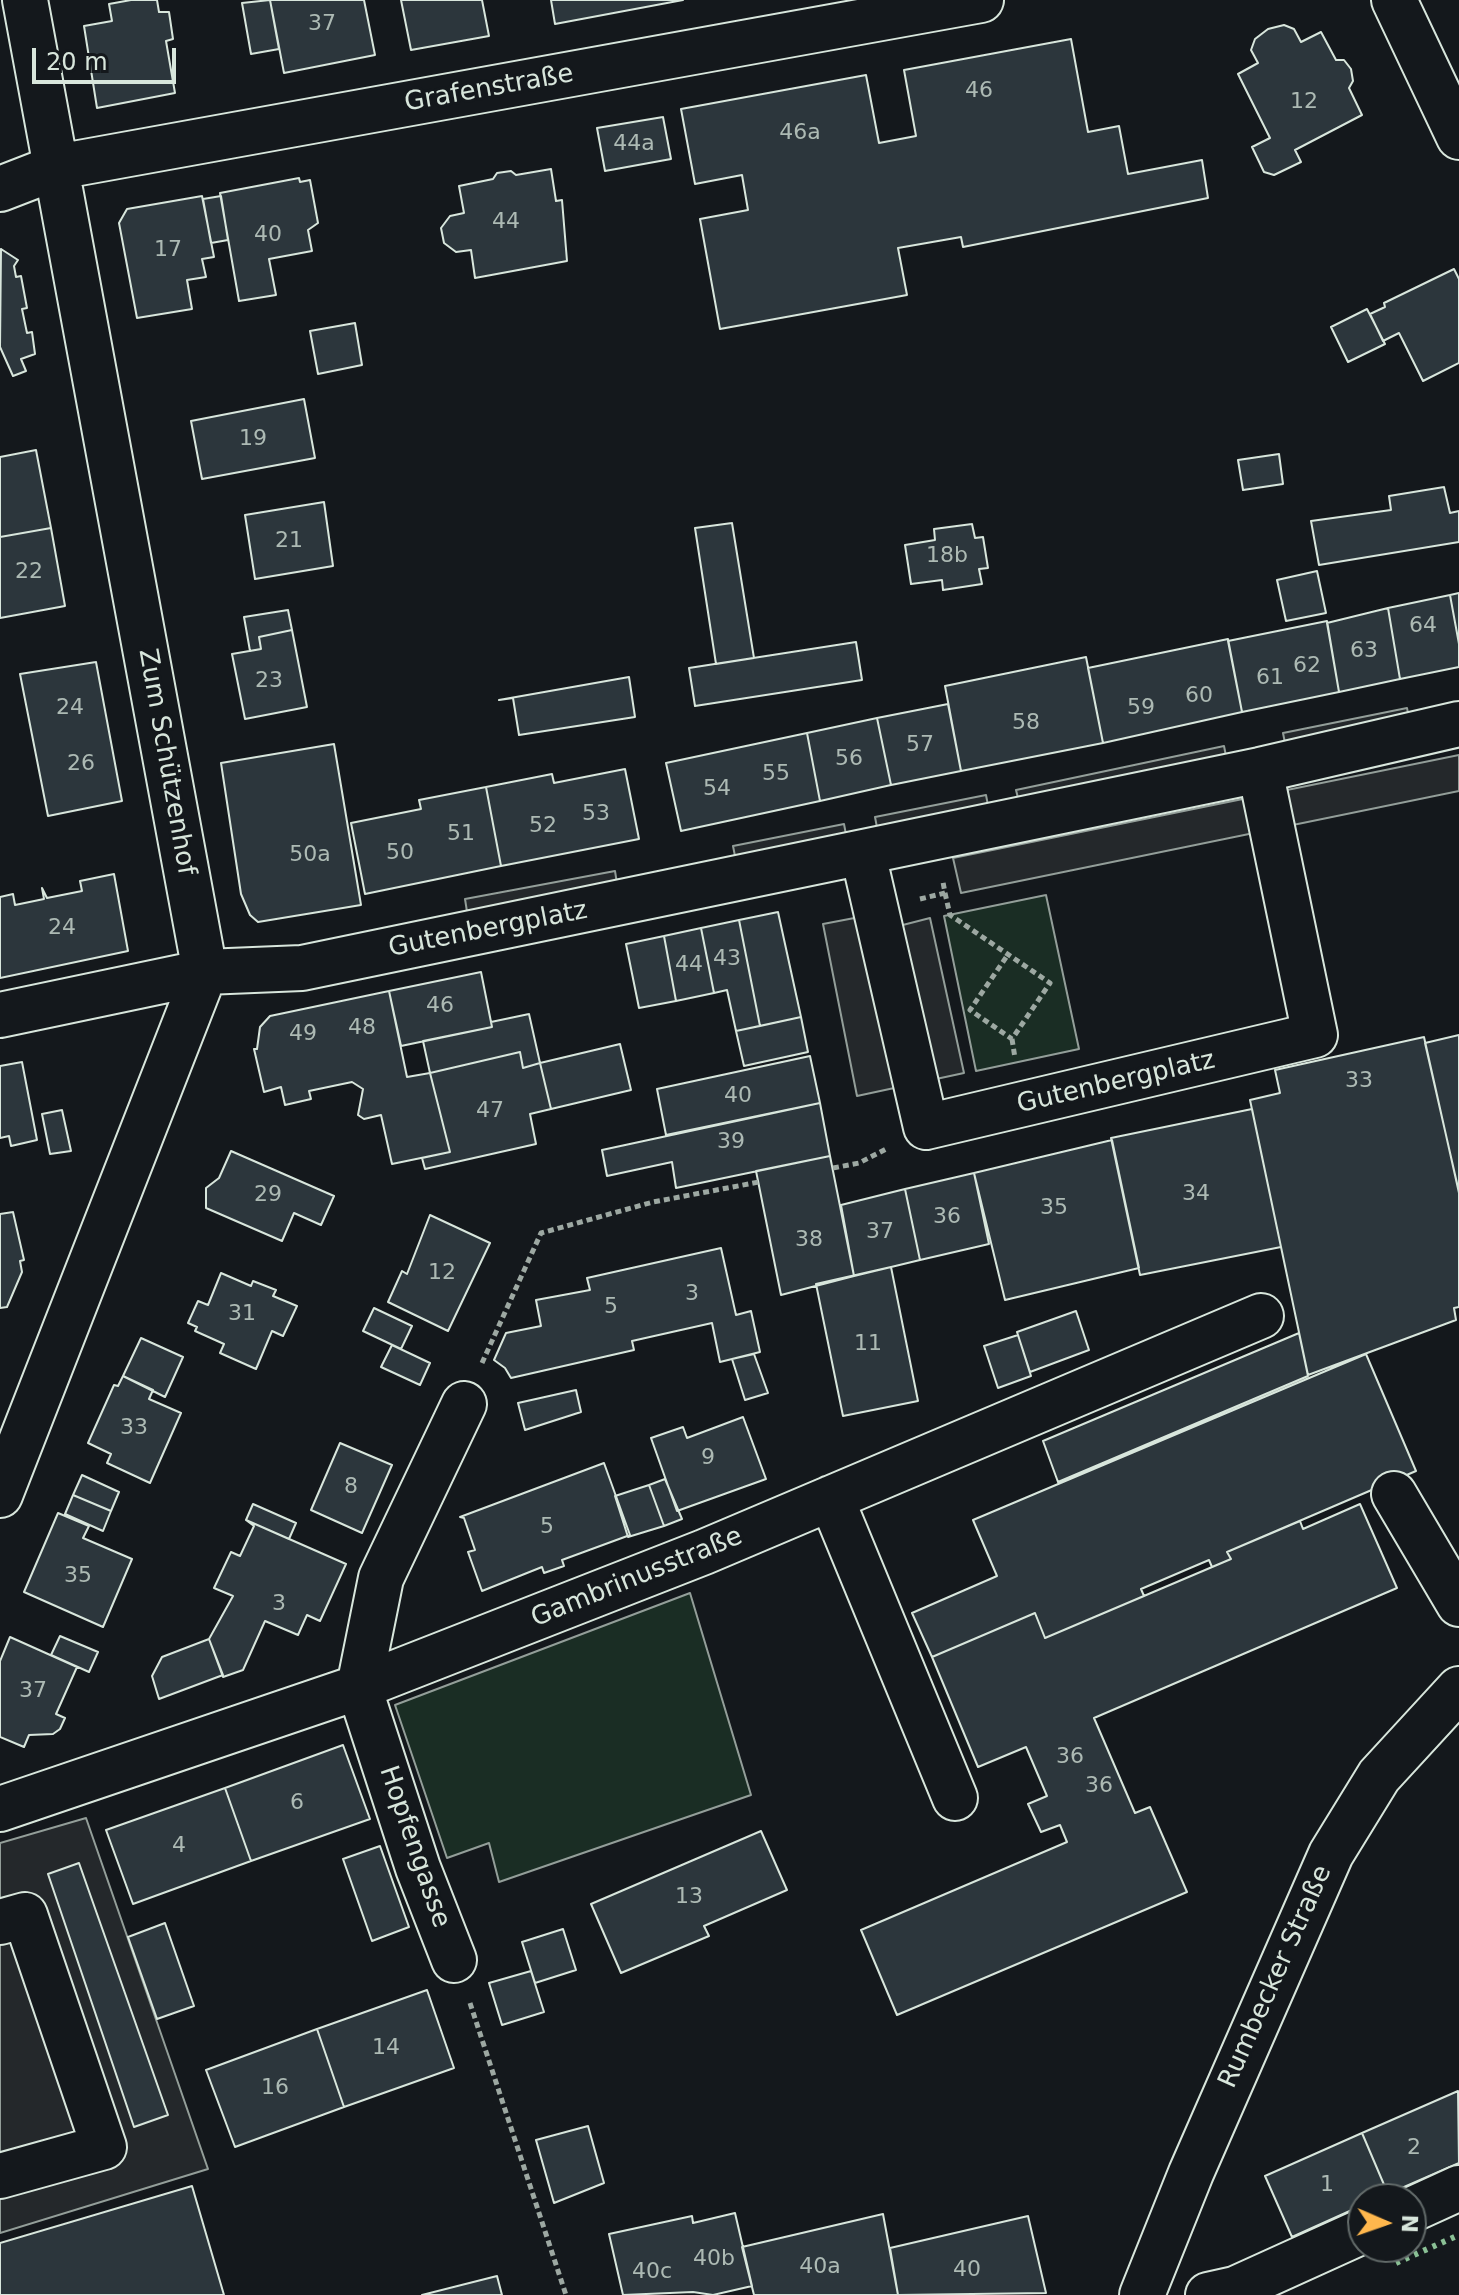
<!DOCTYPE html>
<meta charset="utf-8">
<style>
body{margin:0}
#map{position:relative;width:1459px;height:2295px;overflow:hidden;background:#14181c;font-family:"DejaVu Sans",sans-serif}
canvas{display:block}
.north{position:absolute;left:1347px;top:2183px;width:80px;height:80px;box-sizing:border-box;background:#14181c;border:2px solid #626a69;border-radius:50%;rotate:92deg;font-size:22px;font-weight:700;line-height:32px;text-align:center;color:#d8e6dc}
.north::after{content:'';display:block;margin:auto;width:28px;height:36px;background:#ffb74d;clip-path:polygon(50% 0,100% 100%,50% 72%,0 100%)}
.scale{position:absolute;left:32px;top:48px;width:144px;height:36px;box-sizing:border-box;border:4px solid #d8e6dc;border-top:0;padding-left:10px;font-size:24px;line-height:28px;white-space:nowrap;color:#d8e6dc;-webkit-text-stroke:6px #14181c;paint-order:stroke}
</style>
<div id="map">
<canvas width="1459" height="2295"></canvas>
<div class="north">N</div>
<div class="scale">20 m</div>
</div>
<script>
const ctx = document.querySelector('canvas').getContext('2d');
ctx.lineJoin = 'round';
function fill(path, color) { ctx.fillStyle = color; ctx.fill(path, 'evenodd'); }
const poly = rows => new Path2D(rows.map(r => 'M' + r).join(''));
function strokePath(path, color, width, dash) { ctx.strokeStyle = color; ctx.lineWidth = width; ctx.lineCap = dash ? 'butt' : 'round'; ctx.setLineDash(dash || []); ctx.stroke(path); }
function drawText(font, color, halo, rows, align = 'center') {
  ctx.font = font + ' "DejaVu Sans",sans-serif'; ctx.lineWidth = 6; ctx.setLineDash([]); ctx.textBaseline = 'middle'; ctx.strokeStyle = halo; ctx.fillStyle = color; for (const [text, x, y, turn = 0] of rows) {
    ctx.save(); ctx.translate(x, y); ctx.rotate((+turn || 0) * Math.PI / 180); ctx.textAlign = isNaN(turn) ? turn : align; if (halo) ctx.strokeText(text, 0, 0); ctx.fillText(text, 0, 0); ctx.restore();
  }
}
const green = poly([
 [1046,895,1079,1049,976,1071,944,916,1046,895],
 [690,1593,751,1795,499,1882,489,1843,447,1858,395,1705,690,1593]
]);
fill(green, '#1a2d24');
strokePath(green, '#939e99', 2);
const parking = poly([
 [1407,708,1411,728,1287,753,1283,733,1407,708],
 [1224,746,1228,766,1021,810,1016,790,1224,746],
 [1459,755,1459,791,961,893,953,858,1459,755],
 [986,795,990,816,879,838,875,817,986,795],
 [844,824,848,845,737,866,733,846,844,824],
 [615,871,618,890,468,918,465,899,615,871],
 [891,911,895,927,930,918,964,1073,857,1096,823,924,891,911],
 [86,1818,208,2169,0,2233,0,1843,86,1818]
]);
fill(parking, '#24282b');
strokePath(parking, '#939e99', 2);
const building = poly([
 [131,0,157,0,159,12,169,12,173,39,166,41,175,93,97,108,84,26,112,21,109,4,131,0],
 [270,0,279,49,251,54,242,3,270,0],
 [270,0,364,0,375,55,284,73,270,0],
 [401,0,482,0,489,36,411,50,401,0],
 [551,0,683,0,555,24,551,0],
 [1284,25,1294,29,1301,42,1321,32,1336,60,1344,60,1351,69,1353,81,1349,88,1362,115,1295,150,1301,162,1274,175,1264,172,1252,147,1270,138,1238,74,1258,63,1251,50,1255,39,1268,29,1284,25],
 [1071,39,1088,132,1119,126,1128,174,1202,160,1208,198,963,247,961,237,898,248,907,295,720,329,700,219,748,210,742,175,695,184,681,109,866,75,879,143,916,136,904,70,1071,39],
 [663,117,671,159,605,171,597,128,663,117],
 [551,169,556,201,562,200,567,261,475,278,471,250,456,252,444,243,441,228,450,216,464,213,459,186,493,179,497,173,511,171,516,175,551,169],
 [299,178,300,182,310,180,318,223,308,230,312,251,269,259,276,295,239,301,220,193,299,178],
 [202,196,214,257,202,259,206,277,187,280,192,309,137,318,119,223,127,209,202,196],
 [221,196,228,240,211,243,203,199,221,196],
 [1,249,18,260,14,266,16,277,21,276,27,308,22,309,27,333,32,332,35,354,21,359,26,371,13,376,0,347,1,249],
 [1454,269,1459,279,1459,363,1423,381,1399,333,1383,341,1370,314,1385,307,1384,303,1454,269],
 [1367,309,1385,344,1348,362,1331,327,1367,309],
 [355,323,362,365,318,374,310,331,355,323],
 [304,399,315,458,202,479,191,421,304,399],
 [36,450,51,528,0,537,0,457,36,450],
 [1279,454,1283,484,1243,490,1238,460,1279,454],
 [1444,487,1450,513,1459,511,1459,542,1319,565,1311,521,1391,510,1389,496,1444,487],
 [324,502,333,566,255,579,245,515,324,502],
 [732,523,754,658,716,664,695,528,732,523],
 [972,524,975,538,983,537,988,568,979,569,982,584,943,590,942,580,911,584,905,545,935,540,934,529,972,524],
 [51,528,65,606,0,618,0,537,51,528],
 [1317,571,1326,613,1286,621,1277,580,1317,571],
 [1459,593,1459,644,1450,595,1459,593],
 [1450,595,1459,644,1459,667,1400,679,1388,608,1450,595],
 [1388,608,1400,679,1339,692,1327,623,1388,608],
 [288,610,292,630,259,637,261,649,250,651,244,617,288,610],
 [1327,621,1339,692,1242,712,1228,641,1327,621],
 [292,630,307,707,245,719,232,654,261,649,259,637,292,630],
 [1228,639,1242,712,1103,743,1088,668,1228,639],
 [856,642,862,680,695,706,689,668,856,642],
 [1086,657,1103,743,961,771,945,686,1086,657],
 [96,662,122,801,48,816,20,674,96,662],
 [629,677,635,717,519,735,513,698,499,700,629,677],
 [948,704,961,771,891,785,877,718,948,704],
 [877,718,891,785,820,801,807,733,877,718],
 [807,733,820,801,681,831,666,763,807,733],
 [334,744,361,905,258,922,250,915,241,894,221,763,334,744],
 [625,769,639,839,501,866,486,787,552,774,554,783,625,769],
 [486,787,501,866,365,894,351,823,421,809,419,800,486,787],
 [114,874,128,951,0,978,0,897,13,894,15,905,44,899,42,888,47,898,82,891,80,881,114,874],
 [778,912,801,1017,760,1026,739,920,778,912],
 [739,920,760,1026,736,1031,727,990,714,993,701,928,739,920],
 [701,928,714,993,676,1001,664,936,701,928],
 [664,936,676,1001,639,1008,626,944,664,936],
 [481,972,492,1027,401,1046,389,991,481,972],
 [389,991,407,1077,430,1073,450,1152,392,1164,381,1115,364,1119,358,1115,363,1089,352,1082,309,1091,311,1099,285,1105,281,1087,264,1092,254,1049,257,1049,260,1027,270,1016,389,991],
 [529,1014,540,1063,523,1068,520,1052,430,1073,423,1041,492,1027,491,1022,529,1014],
 [801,1017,808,1052,744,1066,736,1031,801,1017],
 [1459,1035,1459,1192,1425,1043,1459,1035],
 [1424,1037,1459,1193,1459,1307,1454,1308,1456,1320,1308,1375,1250,1100,1280,1093,1275,1070,1424,1037],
 [620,1044,631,1090,551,1109,540,1063,620,1044],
 [520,1052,523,1068,540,1063,551,1109,530,1114,536,1144,425,1169,422,1158,450,1152,430,1073,520,1052],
 [810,1056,820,1103,666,1135,657,1089,810,1056],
 [22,1062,37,1140,11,1146,9,1136,0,1138,0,1066,22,1062],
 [820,1103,830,1156,676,1188,672,1162,607,1176,602,1150,820,1103],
 [1252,1109,1281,1247,1140,1275,1111,1138,1252,1109],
 [62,1110,71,1151,50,1154,42,1114,62,1110],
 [1112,1140,1139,1268,1005,1300,974,1173,1112,1140],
 [231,1151,334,1196,321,1225,294,1213,282,1241,206,1208,206,1188,219,1178,231,1151],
 [830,1156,854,1276,781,1295,756,1171,830,1156],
 [974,1173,989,1244,920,1260,905,1189,974,1173],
 [905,1189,920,1260,854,1276,841,1205,905,1189],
 [13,1212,24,1260,20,1261,22,1272,7,1307,0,1308,0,1214,13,1212],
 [430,1215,490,1243,448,1331,388,1302,402,1271,407,1274,430,1215],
 [721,1248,736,1315,751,1311,760,1352,720,1362,712,1323,632,1341,634,1350,511,1378,505,1368,494,1360,506,1333,541,1326,536,1300,590,1290,587,1278,721,1248],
 [891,1267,918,1401,843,1416,816,1284,891,1267],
 [221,1273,251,1286,253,1281,276,1290,273,1296,297,1306,283,1336,272,1331,256,1369,220,1353,224,1344,195,1331,197,1327,188,1323,198,1301,208,1305,221,1273],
 [374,1308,412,1326,401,1349,363,1331,374,1308],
 [1076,1311,1089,1350,1030,1372,1017,1332,1076,1311],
 [1299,1333,1308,1376,1058,1482,1043,1441,1299,1333],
 [1018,1335,1031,1376,998,1388,984,1346,1018,1335],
 [141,1338,183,1357,165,1397,123,1376,141,1338],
 [392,1345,430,1363,420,1385,381,1367,392,1345],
 [754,1354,768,1393,745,1400,732,1359,754,1354],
 [1366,1354,1416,1471,1227,1552,1231,1559,1212,1567,1209,1560,1141,1589,1144,1596,1045,1638,1035,1613,932,1657,912,1613,997,1576,973,1520,1366,1354],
 [123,1376,153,1390,149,1399,181,1413,150,1483,107,1463,111,1454,88,1443,114,1385,118,1386,123,1376],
 [576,1390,581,1412,525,1430,518,1403,576,1390],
 [743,1417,766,1479,677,1511,651,1438,683,1427,687,1438,743,1417],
 [340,1443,392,1465,362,1533,311,1510,340,1443],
 [604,1463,630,1535,562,1560,564,1566,544,1573,542,1567,482,1591,468,1552,475,1550,464,1518,460,1517,604,1463],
 [82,1475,119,1492,111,1511,73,1495,82,1475],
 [665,1479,682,1519,664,1526,649,1485,665,1479],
 [649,1485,664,1526,628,1537,615,1496,649,1485],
 [73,1495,111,1511,103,1531,65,1514,73,1495],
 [253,1504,296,1523,289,1539,246,1520,253,1504],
 [1360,1504,1397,1588,1094,1718,1135,1813,1150,1807,1187,1892,897,2015,861,1930,1067,1842,1060,1825,1041,1832,1028,1804,1047,1796,1026,1747,978,1767,932,1657,1035,1613,1045,1638,1231,1559,1227,1552,1300,1521,1303,1529,1360,1504],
 [58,1513,89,1526,83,1538,132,1559,103,1627,24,1592,58,1513],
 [246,1520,346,1564,320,1621,307,1615,298,1635,265,1621,243,1670,223,1677,209,1639,233,1596,214,1588,231,1552,240,1556,254,1526,246,1520],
 [60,1636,98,1652,89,1672,51,1655,60,1636],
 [10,1637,77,1667,56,1714,65,1718,60,1729,53,1734,29,1735,24,1747,0,1737,0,1661,10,1637],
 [209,1639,223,1675,159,1699,152,1676,162,1657,209,1639],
 [343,1745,370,1819,251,1861,225,1788,343,1745],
 [225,1788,251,1861,133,1904,106,1830,225,1788],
 [761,1831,787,1890,704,1926,709,1936,621,1973,591,1904,761,1831],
 [380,1846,409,1927,372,1941,343,1859,380,1846],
 [79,1863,168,2115,134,2127,48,1874,79,1863],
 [165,1923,194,2006,157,2019,128,1937,165,1923],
 [563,1929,576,1970,535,1983,522,1942,563,1929],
 [531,1971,544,2012,502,2025,489,1983,531,1971],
 [427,1990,454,2068,344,2107,317,2029,427,1990],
 [317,2029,344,2107,235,2147,206,2070,317,2029],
 [1458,2091,1459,2163,1388,2194,1362,2133,1458,2091],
 [588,2126,604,2183,554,2203,536,2140,588,2126],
 [1362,2133,1388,2194,1363,2199,1363,2205,1292,2237,1265,2176,1362,2133],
 [192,2186,224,2295,0,2295,0,2243,192,2186],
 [735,2213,752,2286,713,2295,693,2292,623,2295,609,2234,692,2216,693,2223,735,2213],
 [883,2214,898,2295,754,2295,742,2247,883,2214],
 [1028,2216,1046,2293,898,2295,890,2248,1028,2216],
 [497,2276,502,2295,422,2295,497,2276]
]);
fill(building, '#2c363c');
strokePath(building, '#d8e6dc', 2);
const minor = poly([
 [1394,0,1459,137],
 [0,189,57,167,981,0],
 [863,854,926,1127,1315,1035,1260,770],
 [0,1015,205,972,302,968,1260,770,1459,724],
 [1394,1494,1459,1604],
 [0,1495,205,972,25,0],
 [831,1498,955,1798],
 [0,1809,359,1687,704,1552,1261,1316],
 [0,1922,25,1915,104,2147,0,2176],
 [454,1960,418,1868,359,1687,381,1578,464,1404],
 [1411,2210,1459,2188],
 [1142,2295,1191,2173,1331,1854,1379,1776,1459,1689],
 [1208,2295,1235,2289,1363,2231]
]);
strokePath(minor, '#d8e6dc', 48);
strokePath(poly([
 [945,893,950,915,1050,983,1012,1039,970,1010,1007,956],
 [920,899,945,893,943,882],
 [1012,1039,1015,1058],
 [833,1168,859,1163,888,1148],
 [482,1363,541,1233,653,1202,759,1182],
 [470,2003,566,2295]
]), '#9da8a2', 5, [6, 4]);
strokePath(minor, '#14181c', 44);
strokePath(poly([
 [1396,2263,1459,2235]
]), '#8ac095', 6, [4, 6]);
drawText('22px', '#adbab4', null, [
 ["37",322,24],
 ["46",979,91],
 ["12",1304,102],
 ["46a",800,133],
 ["44a",634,144],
 ["44",506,222],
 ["40",268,235],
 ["17",168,250],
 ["19",253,439],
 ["21",289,541],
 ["18b",947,556],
 ["22",29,572],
 ["64",1423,626],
 ["63",1364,651],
 ["62",1307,666],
 ["61",1270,678],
 ["23",269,681],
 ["60",1199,696],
 ["24",70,708],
 ["59",1141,708],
 ["58",1026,723],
 ["57",920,745],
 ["56",849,759],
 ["26",81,764],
 ["55",776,774],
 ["54",717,789],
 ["53",596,814],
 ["52",543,826],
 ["51",461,834],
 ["50",400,853],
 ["50a",310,855],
 ["24",62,928],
 ["43",727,959],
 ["44",689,965],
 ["46",440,1006],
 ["48",362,1028],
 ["49",303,1034],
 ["33",1359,1081],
 ["40",738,1096],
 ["47",490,1111],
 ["39",731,1142],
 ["34",1196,1194],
 ["29",268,1195],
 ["35",1054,1208],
 ["36",947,1217],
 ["37",880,1232],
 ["38",809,1240],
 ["12",442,1273],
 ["3",692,1294],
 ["5",611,1307],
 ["31",242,1314],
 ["11",868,1344],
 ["33",134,1428],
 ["9",708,1458],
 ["8",351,1487],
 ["5",547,1527],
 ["35",78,1576],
 ["3",279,1604],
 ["37",33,1691],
 ["36",1070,1757],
 ["36",1099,1786],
 ["6",297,1803],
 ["4",179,1846],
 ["13",689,1897],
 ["14",386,2048],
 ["16",275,2088],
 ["2",1414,2148],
 ["1",1327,2185],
 ["40b",714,2259],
 ["40a",820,2267],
 ["40",967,2270],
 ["40c",652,2272]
]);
drawText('26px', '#d8e6dc', '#14181c', [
 ["Grafenstraße",489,89,-10],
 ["Zum Schützenhof",166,762,80],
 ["Gutenbergplatz",488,930,-11],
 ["Gutenbergplatz",1116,1083,-13],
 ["Gambrinusstraße",637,1578,-22],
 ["Hopfengasse",414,1847,71],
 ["Rumbecker Straße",1276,1977,-66]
]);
</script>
